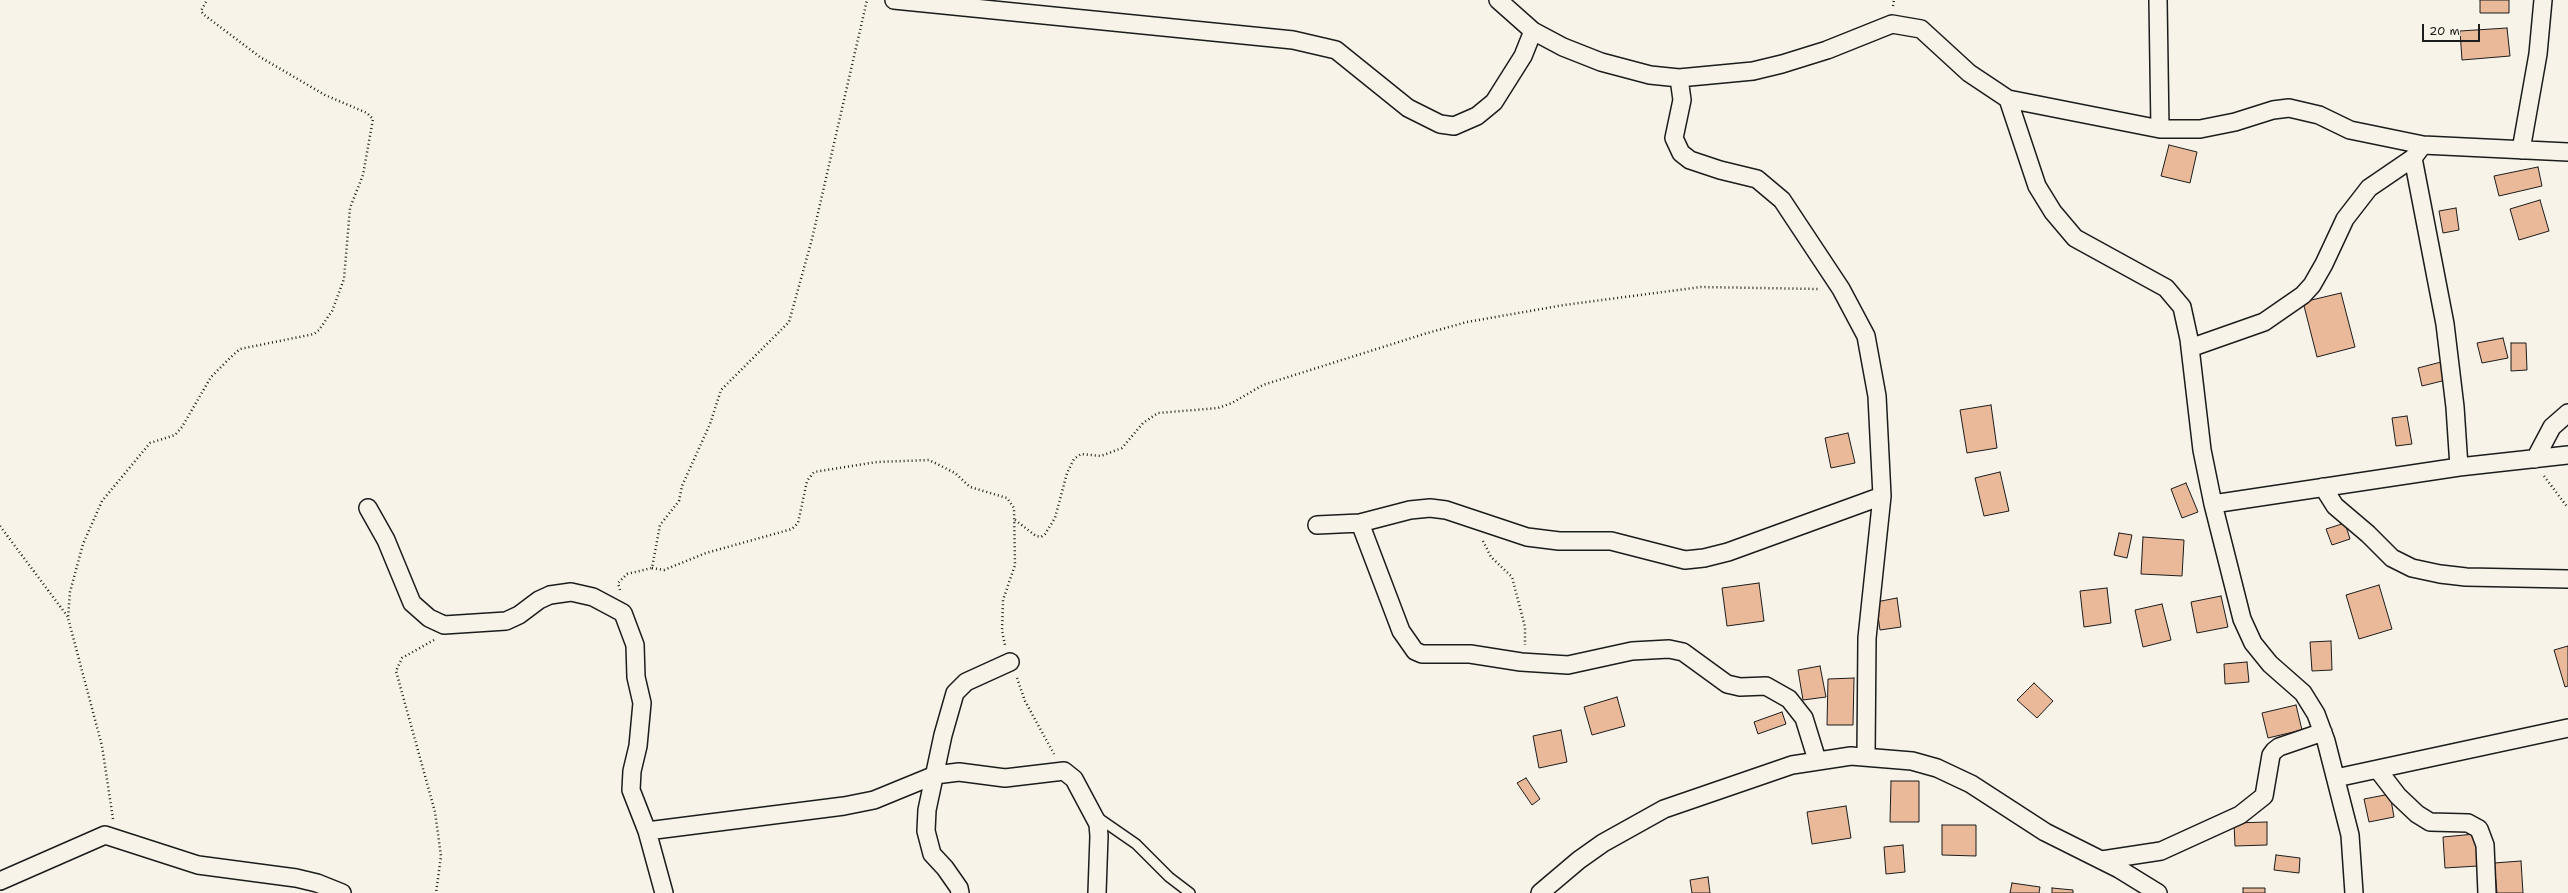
<!DOCTYPE html>
<style>
body{margin:0}
#map{position:relative;width:2568px;height:893px;overflow:hidden;background:#f7f3e8;font-family:"Shantell Sans",sans-serif}
canvas{display:block}
.scale{position:absolute;left:2422px;top:24px;width:58px;height:18px;box-sizing:border-box;border:2px solid #1c1c1c;border-top:0;padding-left:5px;font-size:12px;line-height:14px;white-space:nowrap;color:#1c1c1c;-webkit-text-stroke:3px #f7f3e8;paint-order:stroke}
</style>
<div id="map">
<canvas width="2568" height="893"></canvas>
<div class="scale">20 m</div>
</div>
<script>
const ctx = document.querySelector('canvas').getContext('2d');
ctx.lineJoin = 'round';
function fill(path, color) { ctx.fillStyle = color; ctx.fill(path, 'evenodd'); }
const poly = rows => new Path2D(rows.map(r => 'M' + r).join(''));
function strokePath(path, color, width, dash) { ctx.strokeStyle = color; ctx.lineWidth = width; ctx.lineCap = dash ? 'butt' : 'round'; ctx.setLineDash(dash || []); ctx.stroke(path); }
const building = poly([
 [2480,0,2509,0,2509,13,2480,13,2480,0],
 [2507,28,2510,56,2462,60,2460,31,2507,28],
 [2169,145,2197,152,2190,183,2161,176,2169,145],
 [2538,167,2542,186,2499,196,2494,176,2538,167],
 [2540,200,2549,231,2519,240,2510,209,2540,200],
 [2456,208,2459,230,2443,233,2439,211,2456,208],
 [2341,293,2355,347,2317,357,2303,302,2341,293],
 [2503,338,2508,358,2482,363,2477,343,2503,338],
 [2511,343,2526,343,2527,370,2511,371,2511,343],
 [2445,361,2450,379,2422,386,2418,368,2445,361],
 [1991,405,1997,448,1967,453,1960,410,1991,405],
 [2407,416,2412,444,2396,446,2392,418,2407,416],
 [1848,433,1855,463,1831,468,1825,438,1848,433],
 [2000,472,2009,511,1984,516,1975,478,2000,472],
 [2186,483,2198,512,2182,518,2171,489,2186,483],
 [2345,523,2350,539,2332,545,2326,529,2345,523],
 [2119,533,2132,535,2127,558,2114,555,2119,533],
 [2143,537,2184,540,2182,576,2141,574,2143,537],
 [1759,583,1764,621,1727,626,1722,588,1759,583],
 [2379,585,2392,629,2359,639,2346,595,2379,585],
 [2107,588,2111,623,2084,627,2080,591,2107,588],
 [2221,596,2228,627,2197,633,2191,602,2221,596],
 [1897,598,1901,627,1880,630,1876,602,1897,598],
 [2162,604,2171,640,2143,647,2135,610,2162,604],
 [2331,641,2332,670,2312,671,2310,642,2331,641],
 [2568,646,2568,686,2565,687,2554,650,2568,646],
 [2247,662,2249,682,2225,684,2224,664,2247,662],
 [1820,666,1826,697,1803,700,1798,670,1820,666],
 [1854,678,1853,725,1827,725,1828,679,1854,678],
 [2034,683,2053,701,2037,718,2017,700,2034,683],
 [1617,697,1625,726,1592,735,1584,707,1617,697],
 [2296,705,2302,730,2268,738,2262,713,2296,705],
 [1782,712,1786,724,1758,734,1754,722,1782,712],
 [1561,730,1567,762,1539,768,1533,736,1561,730],
 [1526,778,1540,799,1532,805,1517,783,1526,778],
 [1891,781,1919,781,1919,822,1890,822,1891,781],
 [2390,794,2394,817,2369,822,2364,799,2390,794],
 [1846,806,1851,838,1812,844,1807,812,1846,806],
 [2267,822,2267,845,2235,846,2234,823,2267,822],
 [1942,825,1976,825,1976,856,1942,855,1942,825],
 [2475,834,2478,866,2445,868,2443,837,2475,834],
 [1903,845,1905,872,1886,874,1884,847,1903,845],
 [2276,855,2300,858,2299,873,2274,870,2276,855],
 [2521,861,2523,893,2497,893,2494,863,2521,861],
 [1708,877,1710,893,1692,893,1690,880,1708,877],
 [2012,883,2040,887,2039,893,2010,893,2012,883],
 [2052,888,2073,890,2073,893,2052,893,2052,888],
 [2243,888,2265,888,2265,893,2243,893,2243,888]
]);
fill(building, '#e9b99a');
strokePath(building, '#1c1c1c', 1);
const lane = poly([
 [1097,817,1136,844,1169,877,1190,893]
]);
const street = poly([
 [894,0,1293,40,1336,50,1408,108,1440,124,1454,126,1477,116,1494,102,1523,56,1533,31],
 [1498,0,1533,31,1563,47,1601,62,1650,75,1679,78,1753,71,1782,64,1827,50,1892,24,1921,29,1969,73,2008,99,2160,129,2200,129,2235,122,2273,110,2289,108,2319,115,2350,130,2423,145,2568,152],
 [2158,0,2160,129],
 [1679,78,1682,100,1674,138,1681,153,1690,160,1720,170,1757,179,1782,200,1841,289,1866,336,1877,396,1882,496,1867,638,1866,756],
 [2008,99,2037,186,2053,212,2075,238,2166,288,2182,307,2189,339,2202,450,2213,504,2242,619,2253,643,2270,664,2303,693,2316,714,2326,741,2350,835,2354,893],
 [2521,150,2538,54,2543,0],
 [2413,158,2445,324,2455,407,2459,467],
 [2190,348,2264,322,2303,295,2312,285,2324,264,2345,219,2369,188,2413,158,2423,145],
 [2535,459,2552,427,2568,413],
 [2323,487,2335,506,2368,534,2392,558,2412,568,2440,574,2466,577,2568,579],
 [2213,504,2459,467,2568,455],
 [368,508,386,540,412,603,429,618,444,625,506,621,519,615,539,600,550,595,571,592,593,597,623,613,635,645,636,677,642,703,638,746,632,771,631,790,647,831,664,893],
 [1360,523,1401,631,1415,651,1422,654,1470,654,1521,662,1568,665,1632,651,1669,649,1683,652,1727,684,1740,687,1766,686,1789,699,1804,718,1817,760],
 [1317,525,1360,523,1410,510,1430,508,1446,510,1527,537,1559,541,1611,541,1685,560,1704,558,1728,552,1882,496],
 [2378,770,2398,796,2417,814,2430,822,2468,823,2479,829,2485,845,2487,893],
 [2336,778,2568,728],
 [647,831,844,806,874,800,935,775,959,772,1005,778,1064,771,1074,779,1098,824,1099,836,1097,893],
 [2102,860,2161,851,2240,815,2264,796,2271,755,2274,751,2279,747,2323,732],
 [0,881,105,835,198,865,296,878,317,883,342,893],
 [960,893,959,888,945,868,932,854,926,831,927,810,943,735,955,693,966,682,1010,662],
 [1540,893,1579,860,1603,843,1664,809,1792,765,1851,756,1912,761,1937,768,1971,784,2045,832,2119,869,2158,893]
]);
strokePath(lane, '#1c1c1c', 12);
strokePath(street, '#1c1c1c', 20);
strokePath(poly([
 [1893,6,1894,0],
 [2544,476,2568,508],
 [1015,520,1036,536,1041,537,1045,534,1055,518,1067,473,1074,459,1081,454,1101,456,1122,448,1143,423,1158,413,1218,408,1232,403,1263,385,1424,334,1467,322,1564,305,1701,287,1819,289],
 [0,526,68,617],
 [1483,541,1491,557,1512,577,1525,627,1525,645],
 [652,568,664,570,706,553,792,529,798,523,807,481,814,472,877,462,929,460,955,473,970,487,1007,498,1014,508,1015,565,1003,600,1002,631,1005,645],
 [620,590,618,583,627,574,652,568,660,525,679,501,682,486,710,424,721,390,789,322,812,239,867,0],
 [434,640,402,658,396,671,435,812,441,856,436,893],
 [1017,678,1025,701,1054,754],
 [113,819,102,746,68,618,70,592,83,544,102,501,150,443,175,435,182,427,211,377,233,355,240,349,314,334,319,330,332,311,344,279,350,208,363,175,373,119,367,113,325,95,260,57,203,14,201,11,207,0]
]), '#1c1c1c', 2.5, [1, 3]);
strokePath(lane, '#f7f3e8', 9);
strokePath(street, '#f7f3e8', 17);
</script>
